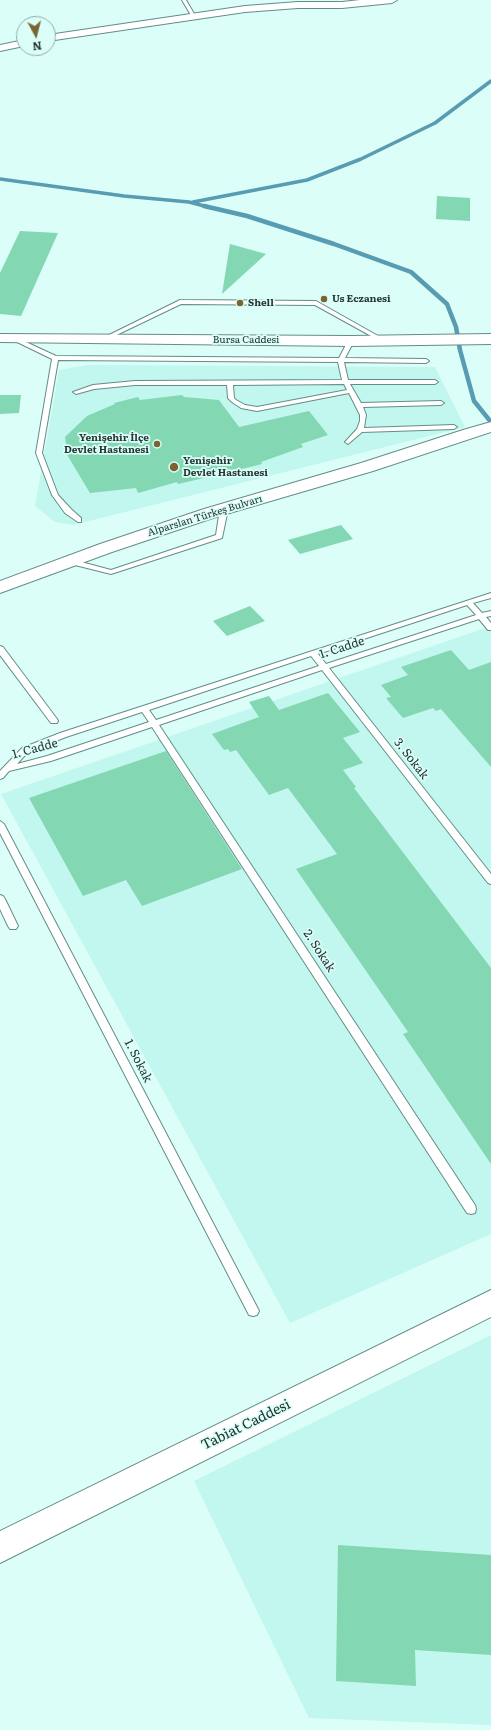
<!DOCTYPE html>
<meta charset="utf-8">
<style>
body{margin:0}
#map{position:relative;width:491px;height:1730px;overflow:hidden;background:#dbfef8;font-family:Literata,serif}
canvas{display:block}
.north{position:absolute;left:16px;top:16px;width:40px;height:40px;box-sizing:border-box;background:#dbfef8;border:1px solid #92aea9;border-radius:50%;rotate:173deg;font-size:11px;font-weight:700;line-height:16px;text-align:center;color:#243532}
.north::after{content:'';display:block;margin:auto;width:14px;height:18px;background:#7a6434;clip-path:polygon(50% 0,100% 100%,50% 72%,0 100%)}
</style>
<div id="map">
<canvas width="491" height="1730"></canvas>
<div class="north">N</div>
</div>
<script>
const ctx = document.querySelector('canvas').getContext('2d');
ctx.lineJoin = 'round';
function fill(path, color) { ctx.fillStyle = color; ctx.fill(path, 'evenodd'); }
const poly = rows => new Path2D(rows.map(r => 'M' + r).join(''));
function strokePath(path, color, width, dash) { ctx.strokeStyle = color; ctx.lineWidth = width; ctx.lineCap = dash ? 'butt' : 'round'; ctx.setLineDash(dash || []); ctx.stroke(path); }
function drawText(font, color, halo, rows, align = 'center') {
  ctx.font = font + ' Literata,serif'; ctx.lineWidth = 3.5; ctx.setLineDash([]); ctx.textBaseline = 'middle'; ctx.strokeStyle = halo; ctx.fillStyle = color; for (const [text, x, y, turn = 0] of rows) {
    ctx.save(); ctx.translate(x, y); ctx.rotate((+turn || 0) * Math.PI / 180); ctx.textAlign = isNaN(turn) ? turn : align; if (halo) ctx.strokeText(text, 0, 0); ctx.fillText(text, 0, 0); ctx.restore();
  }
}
fill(poly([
 [87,365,435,367,465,427,73,525,55,522,35,506,59,370],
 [491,626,491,1234,290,1323,1,794],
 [491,1335,491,1725,309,1718,194,1481]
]), '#c1f7ee');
strokePath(poly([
 [0,179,124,196,189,202,208,207],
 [193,202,307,180,361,159,435,123,491,81]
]), '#579cb2', 3.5);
strokePath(poly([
 [204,206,247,216,334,244,411,272,447,304,456,327,460,350,474,401,491,422]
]), '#579cb2', 4.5);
fill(poly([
 [437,196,470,198,470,221,436,219],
 [20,231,58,233,21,316,0,314,0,273],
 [230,244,266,254,222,294],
 [0,395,21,395,19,413,0,414],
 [182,395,184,397,219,400,239,427,309,411,328,435,301,444,303,447,261,462,262,464,217,475,178,484,177,482,138,493,136,488,90,493,63,448,66,445,65,437,87,416,115,404,114,403,138,397,140,400],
 [341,525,353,539,300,554,288,540],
 [250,606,265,621,227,636,213,621],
 [451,650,469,670,491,662,491,767,441,709,436,711,433,708,403,718,386,698,391,697,381,685,408,675,401,667],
 [328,693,360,732,343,738,363,763,343,770,356,787,354,788,491,968,491,1164,403,1034,408,1032,296,869,337,854,288,788,269,795,236,750,230,752,228,749,224,750,212,734,259,717,249,702,269,696,279,710],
 [166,751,242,869,142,906,126,880,83,896,29,798],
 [338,1545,491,1555,491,1655,415,1650,416,1686,336,1681]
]), '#83d7b2');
const service = poly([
 [182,0,186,0,196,17,192,17,182,0],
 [180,300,316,301,387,341,382,342,315,305,181,304,106,340,101,339,180,300],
 [11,337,15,337,56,356,339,358,348,341,351,339,354,341,345,358,426,359,429,361,426,363,344,362,348,380,435,380,438,382,435,384,350,384,361,403,441,401,444,403,441,405,363,407,366,415,364,428,454,425,457,427,454,429,362,432,348,444,345,442,357,429,360,421,360,415,349,393,257,411,241,408,232,402,228,398,227,385,135,385,94,389,76,394,73,392,93,385,135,381,342,380,338,362,58,360,42,453,58,495,71,509,81,518,81,522,78,522,65,513,52,495,36,453,52,359,11,339,11,337],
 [344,384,347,390,257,407,245,405,236,400,234,398,233,385,344,384],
 [224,507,228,509,222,538,111,574,67,563,66,561,70,559,111,570,216,535,220,509,224,507],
 [491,593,491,598,473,603,482,613,491,611,491,616,486,617,491,623,491,630,488,630,479,619,329,668,491,874,491,884,488,883,322,670,159,725,475,1205,476,1209,475,1213,471,1214,467,1213,152,727,51,761,9,771,3,778,0,779,0,771,22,748,60,733,491,593],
 [467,605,476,615,326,664,318,654,467,605],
 [311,656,319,666,156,720,149,710,311,656],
 [142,712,149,722,47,756,17,764,28,752,66,737,142,712],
 [0,646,3,647,57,719,58,721,57,723,51,723,0,655,0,646],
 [0,821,4,824,257,1307,259,1311,257,1315,253,1316,249,1315,0,833,0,821],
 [0,895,3,896,5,899,18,926,16,929,10,929,8,926,0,909,0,895]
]);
const tertiary = poly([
 [360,0,397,0,392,3,342,8,298,8,245,12,48,41,48,35,245,6,298,2,342,2,360,0],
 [24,40,24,46,0,51,0,45,24,40],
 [491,1290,491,1317,0,1563,0,1531,491,1290]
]);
const secondary = poly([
 [491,422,491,432,373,471,216,517,112,552,0,593,0,581,100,544,204,509,361,463,463,430,491,422]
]);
const primary = poly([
 [0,334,351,336,491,334,491,344,351,346,0,342,0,334]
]);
strokePath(service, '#648d86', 2);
strokePath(tertiary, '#648d86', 2);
strokePath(secondary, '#648d86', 2);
strokePath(primary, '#648d86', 2);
fill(service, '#fff');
fill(tertiary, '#fff');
fill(secondary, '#fff');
fill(primary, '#fff');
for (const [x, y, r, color] of [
 [324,299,4,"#7a6434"],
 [240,303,4,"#7a6434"],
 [157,444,4,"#7a6434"],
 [174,467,5,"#7a6434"]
]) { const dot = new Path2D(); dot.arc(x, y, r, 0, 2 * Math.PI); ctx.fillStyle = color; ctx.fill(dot); strokePath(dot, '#dbfef8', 1.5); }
drawText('bold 10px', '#243532', '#dbfef8', [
 ["Us Eczanesi",332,299],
 ["Shell",248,303],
 ["Yenişehir İlçe",149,438,"right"],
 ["Devlet Hastanesi",149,450,"right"],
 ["Yenişehir",183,461],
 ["Devlet Hastanesi",183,473]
], 'left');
drawText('10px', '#243532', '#dbfef8', [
 ["Bursa Caddesi",246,340],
 ["Alparslan Türkeş Bulvarı",205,516,-17]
]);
drawText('12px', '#243532', '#dbfef8', [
 ["1. Cadde",342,648,-18],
 ["1. Cadde",35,749,-15],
 ["3. Sokak",411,759,52],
 ["2. Sokak",319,951,57],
 ["1. Sokak",138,1061,63]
]);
drawText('14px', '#243532', '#dbfef8', [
 ["Tabiat Caddesi",246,1425,-26]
]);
</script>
